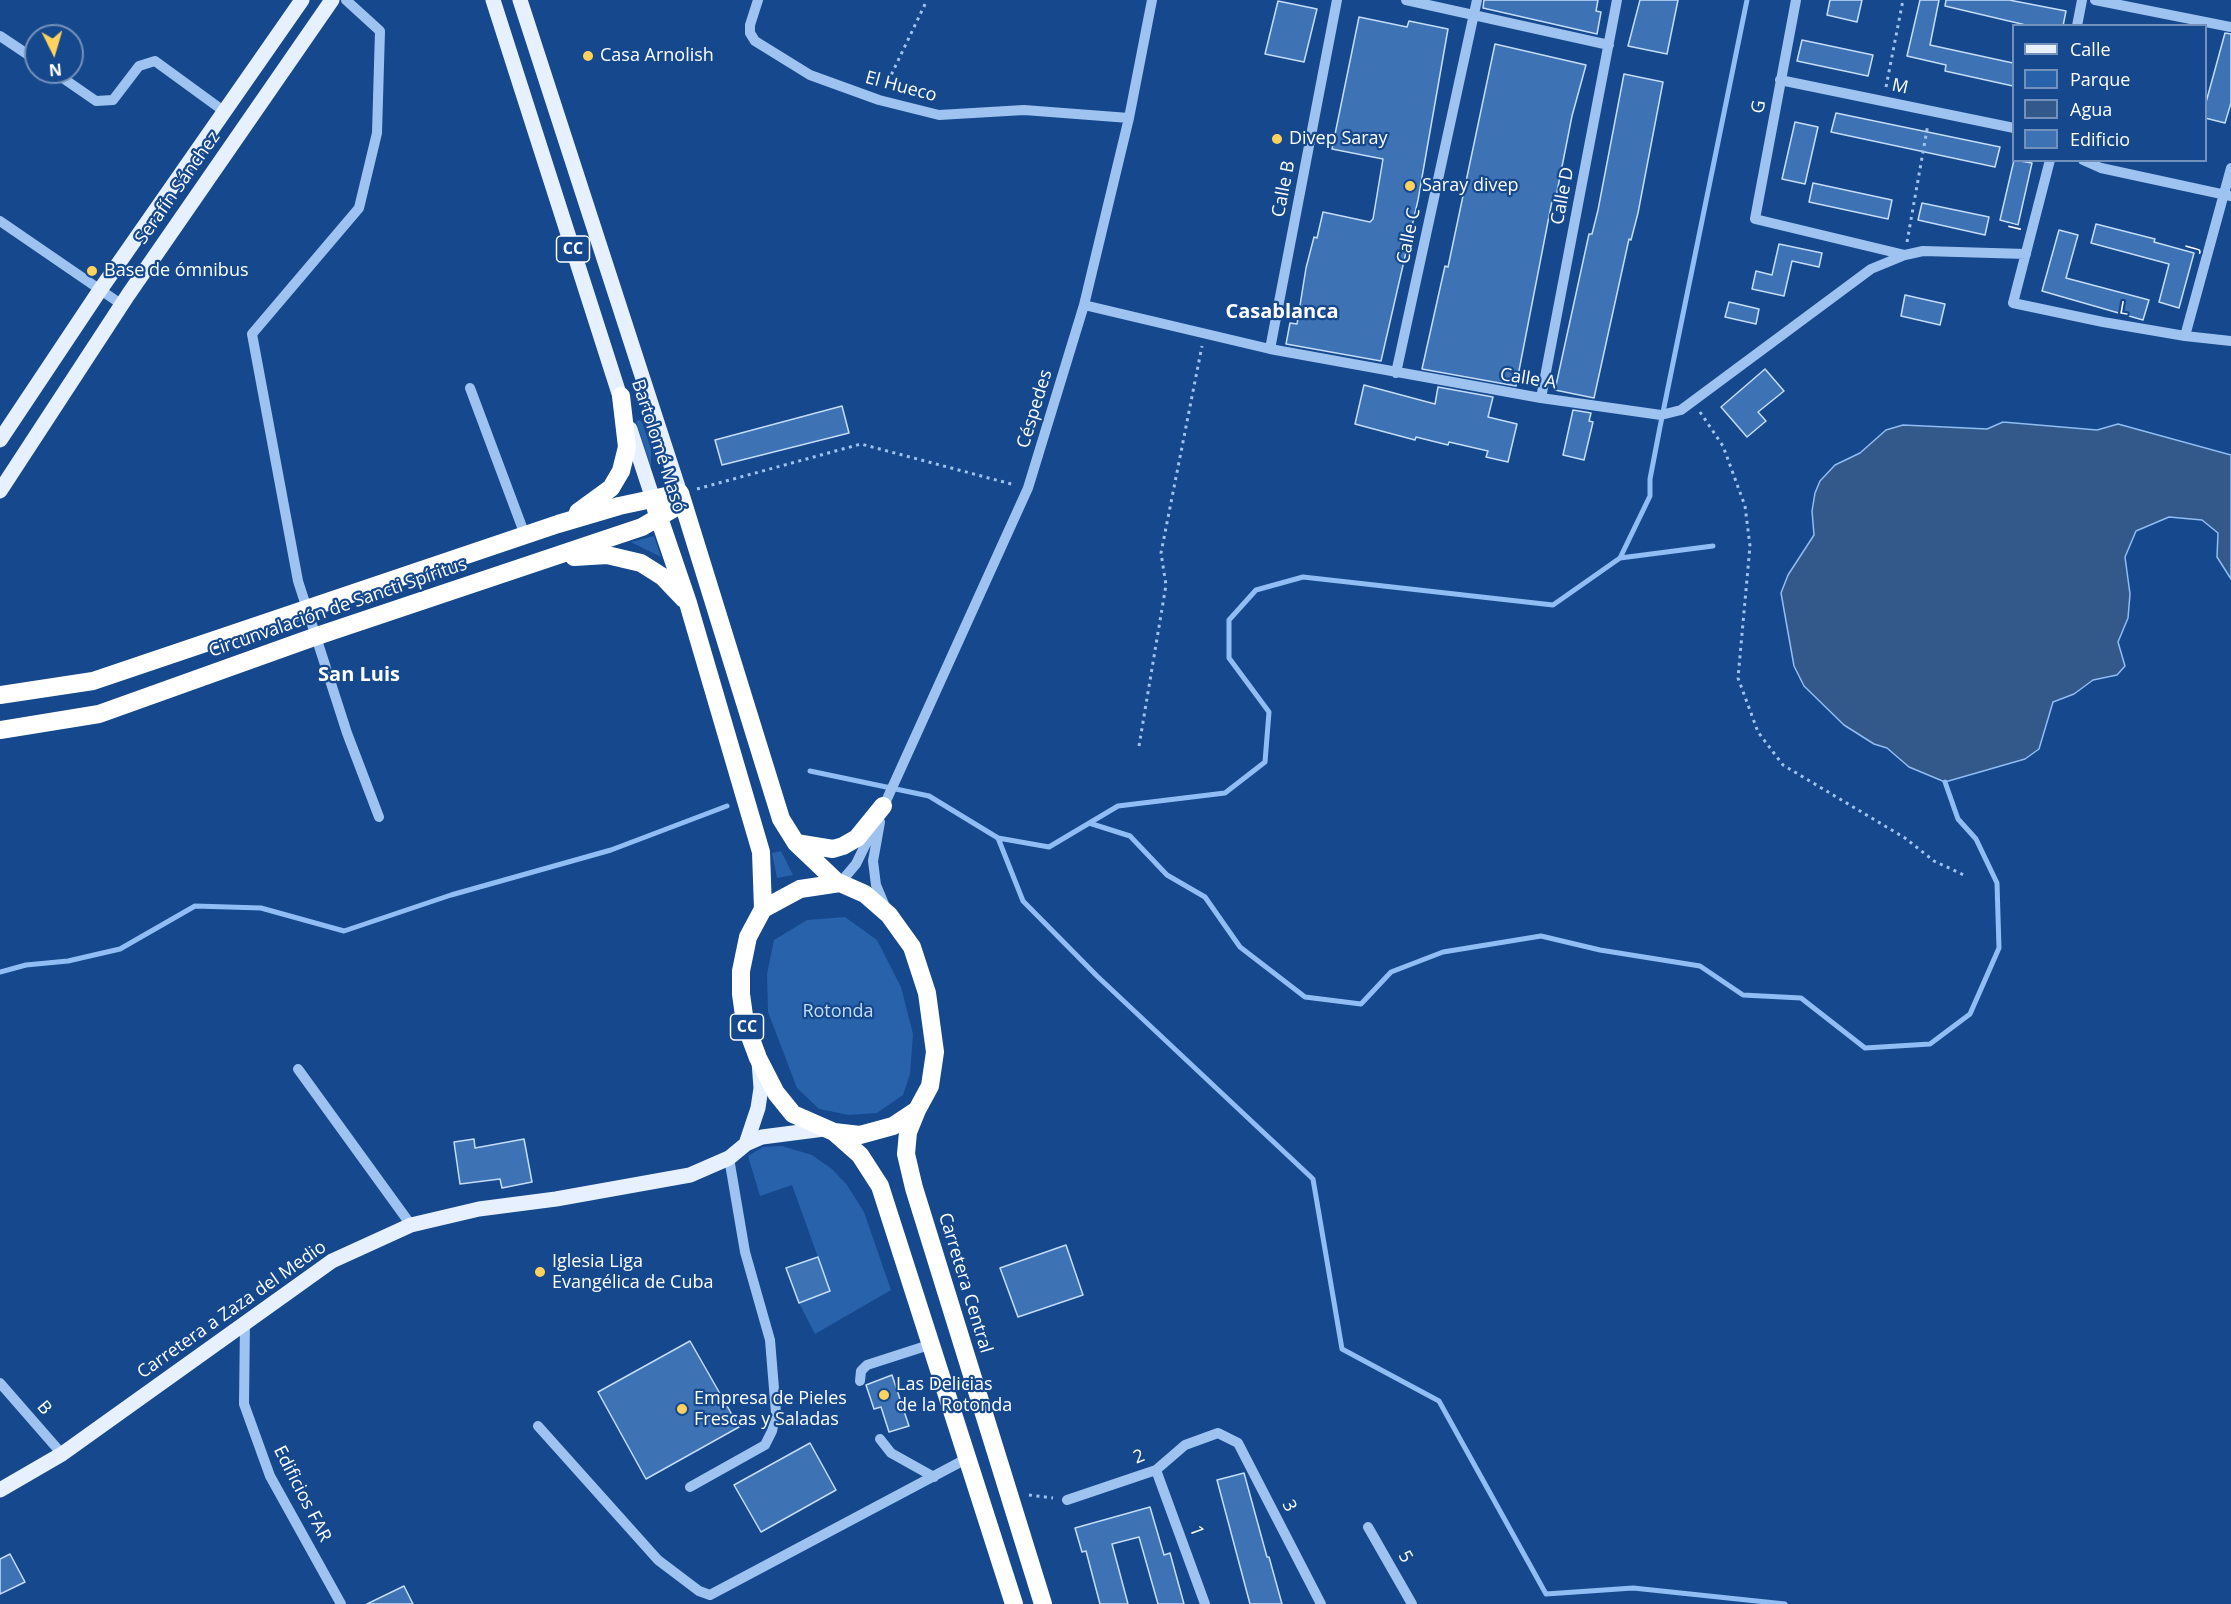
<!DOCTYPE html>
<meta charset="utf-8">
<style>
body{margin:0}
#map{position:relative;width:2231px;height:1604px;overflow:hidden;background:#15488c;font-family:"Open Sans",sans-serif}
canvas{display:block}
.legend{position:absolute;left:2012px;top:24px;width:195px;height:138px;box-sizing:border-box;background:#15488c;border:2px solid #7391ba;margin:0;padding:8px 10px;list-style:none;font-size:18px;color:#fff}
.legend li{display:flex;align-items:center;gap:12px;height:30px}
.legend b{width:30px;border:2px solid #7391ba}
.north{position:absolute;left:24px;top:24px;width:60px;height:60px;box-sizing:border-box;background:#15488c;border:2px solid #7391ba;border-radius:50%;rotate:175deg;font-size:16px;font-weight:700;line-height:24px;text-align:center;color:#fff}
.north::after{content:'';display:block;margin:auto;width:21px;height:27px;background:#ffd15d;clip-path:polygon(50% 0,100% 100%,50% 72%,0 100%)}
</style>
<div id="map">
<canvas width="2231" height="1604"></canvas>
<ul class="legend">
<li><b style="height:8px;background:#e7f0ff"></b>Calle</li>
<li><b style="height:16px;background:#2762ab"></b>Parque</li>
<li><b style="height:16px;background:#33598b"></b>Agua</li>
<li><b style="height:16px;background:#3d72b5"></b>Edificio</li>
</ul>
<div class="north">N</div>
</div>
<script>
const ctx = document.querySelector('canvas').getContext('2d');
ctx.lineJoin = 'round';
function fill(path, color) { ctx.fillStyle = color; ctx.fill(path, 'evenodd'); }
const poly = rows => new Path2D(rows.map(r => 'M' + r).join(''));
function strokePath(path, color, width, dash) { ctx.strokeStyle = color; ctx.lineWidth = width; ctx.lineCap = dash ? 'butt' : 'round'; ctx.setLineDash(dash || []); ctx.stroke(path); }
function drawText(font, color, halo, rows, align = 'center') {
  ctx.font = font + ' "Open Sans",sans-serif'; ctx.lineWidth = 4.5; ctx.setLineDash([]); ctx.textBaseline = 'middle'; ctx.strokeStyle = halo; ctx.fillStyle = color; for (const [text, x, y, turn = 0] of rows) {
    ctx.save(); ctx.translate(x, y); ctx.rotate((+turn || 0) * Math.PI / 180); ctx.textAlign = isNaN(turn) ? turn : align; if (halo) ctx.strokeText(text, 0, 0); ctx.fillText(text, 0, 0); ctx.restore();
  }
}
fill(poly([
 [639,420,642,422,651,449,651,468,636,421],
 [654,536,661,557,631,542],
 [781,851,793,875,777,878,772,853],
 [845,917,877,940,901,987,913,1034,910,1074,903,1095,877,1113,849,1115,819,1109,797,1088,768,1012,767,974,774,940,807,920],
 [782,1146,812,1155,832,1169,847,1185,864,1212,891,1290,815,1334,799,1303,830,1291,792,1185,760,1196,748,1156,763,1147]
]), '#2762ab');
const water = poly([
 [2003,422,2097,430,2118,424,2231,455,2231,579,2217,557,2218,533,2202,520,2169,517,2136,531,2125,557,2130,594,2128,618,2118,642,2125,666,2117,675,2093,680,2074,694,2053,702,2039,749,2025,759,1945,782,1909,767,1887,748,1874,744,1844,725,1804,686,1794,666,1781,593,1788,575,1814,535,1812,511,1815,493,1820,481,1835,465,1860,453,1886,430,1903,425,1987,429,2003,422]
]);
fill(water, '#33598b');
strokePath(water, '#90bdf3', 1.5);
strokePath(poly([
 [1620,558,1650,496,1650,479,1660,427,1747,0],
 [810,771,929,796,998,838,1049,847,1118,806,1225,793,1265,762,1269,712,1229,658,1229,620,1256,590,1303,577,1553,605,1620,558,1713,546],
 [1089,823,1130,836,1167,875,1205,897,1240,947,1305,997,1361,1004,1391,972,1443,952,1541,936,1600,950,1700,966,1743,995,1801,998,1865,1048,1930,1044,1970,1014,1999,948,1997,883,1976,839,1958,819,1945,782],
 [998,838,1023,901,1097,976,1313,1179,1342,1349,1439,1401,1546,1594,1633,1588,1785,1604],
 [0,972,26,965,68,961,120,949,195,906,261,908,344,931,451,895,611,850,727,806]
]), '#90bdf3', 5);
const building = poly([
 [1484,0,1598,0,1596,11,1601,12,1597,34,1483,8,1484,0],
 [1640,0,1678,0,1667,54,1628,46,1640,0],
 [1830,0,1862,0,1857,22,1827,15,1830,0],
 [1920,0,1939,0,1930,45,2013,63,2013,86,1945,71,1946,65,1907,56,1920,0],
 [1946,0,2009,0,2066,11,2063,26,2030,26,1945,6,1946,0],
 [1278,1,1317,9,1304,62,1265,54,1278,1],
 [1359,17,1407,27,1409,21,1448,29,1418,200,1381,361,1286,344,1290,323,1297,324,1306,268,1314,237,1317,238,1323,212,1370,222,1373,219,1383,159,1332,149,1359,17],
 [2225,33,2231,34,2231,103,2225,123,2205,118,2205,106,2225,33],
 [1802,40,1873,55,1868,76,1797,61,1802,40],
 [1495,44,1586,65,1572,116,1555,202,1552,201,1516,386,1422,369,1445,266,1448,267,1495,44],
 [1624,74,1663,82,1638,213,1631,240,1629,239,1594,398,1555,390,1589,234,1592,234,1598,210,1624,74],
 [1836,113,2000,147,1995,167,1831,132,1836,113],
 [1795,122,1818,127,1805,184,1782,179,1795,122],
 [2014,160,2032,163,2018,225,2000,220,2014,160],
 [1813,183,1892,200,1888,219,1809,202,1813,183],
 [1922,203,1989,217,1985,235,1918,220,1922,203],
 [2096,224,2155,239,2154,242,2194,253,2179,308,2159,302,2169,264,2091,243,2096,224],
 [2059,230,2078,235,2066,278,2149,300,2143,320,2042,291,2059,230],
 [1779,244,1822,253,1819,267,1792,261,1784,296,1752,289,1756,271,1772,275,1779,244],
 [1905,295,1945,304,1940,325,1901,316,1905,295],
 [1729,302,1759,309,1756,324,1725,317,1729,302],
 [1765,369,1784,391,1758,412,1766,421,1747,437,1721,407,1765,369],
 [1364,385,1435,404,1438,387,1493,397,1488,417,1517,424,1508,462,1486,457,1488,451,1449,442,1448,445,1416,437,1415,440,1355,424,1364,385],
 [842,406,849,433,722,465,715,440,842,406],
 [1573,410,1591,413,1589,421,1593,422,1584,460,1563,455,1573,410],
 [474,1139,475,1148,524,1139,532,1182,502,1188,500,1179,460,1184,454,1142,474,1139],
 [1066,1245,1083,1295,1018,1317,1000,1268,1066,1245],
 [818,1257,830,1291,799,1303,786,1268,818,1257],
 [690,1341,739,1427,646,1479,598,1392,690,1341],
 [892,1375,909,1426,889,1432,881,1407,874,1409,866,1385,892,1375],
 [810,1443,836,1490,761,1532,734,1485,810,1443],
 [1244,1473,1267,1557,1269,1557,1282,1604,1250,1604,1217,1480,1244,1473],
 [1150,1507,1164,1555,1170,1553,1184,1604,1158,1604,1139,1537,1112,1544,1128,1604,1100,1604,1086,1551,1082,1552,1075,1528,1150,1507],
 [10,1554,25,1582,0,1594,0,1559,10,1554],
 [404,1586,413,1604,367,1604,404,1586]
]);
fill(building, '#3d72b5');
strokePath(building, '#c4ddfb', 1.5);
strokePath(poly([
 [1886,87,1903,0],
 [885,88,927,0],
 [1907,242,1928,124],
 [1700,412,1723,446,1745,506,1750,546,1738,678,1758,732,1783,765,1905,838,1934,861,1964,875],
 [697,489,861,444,1015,485],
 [1139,746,1166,585,1161,553,1202,346],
 [1029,1495,1053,1498]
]), '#9ec3f0', 3, [3, 4.5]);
strokePath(poly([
 [346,0,380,31,377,133,359,208,252,334,298,581,347,733,379,817],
 [758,0,750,25,750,33,755,41,810,75,879,100,939,115,1024,110,1129,118],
 [1406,0,1609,45],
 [1796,0,1755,219,1905,255],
 [2095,0,2231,27],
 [2077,26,2082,0],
 [0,36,36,60],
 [54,72,96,101,113,100,139,66,155,61,225,112],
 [1780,80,2014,128],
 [2050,160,2013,303,2103,322,2185,336,2231,341],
 [2083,160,2101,168,2231,196],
 [0,221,121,304],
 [1084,305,1270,349,1541,398,1661,415,1681,410,1871,269,1905,255,1923,251,2026,254],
 [2185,336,2231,168],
 [1270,349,1337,0],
 [1396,373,1477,0],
 [470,388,525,535],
 [1541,398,1617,0],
 [882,810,1028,488,1084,305,1129,118,1152,0],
 [880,822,873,861,876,885,886,909],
 [840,883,856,864,874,827],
 [298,1069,411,1225],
 [245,1322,244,1404,270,1476,341,1604],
 [860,1381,861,1371,867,1365,929,1345],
 [0,1383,62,1454],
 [538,1426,658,1560,699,1591,710,1595,966,1459],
 [880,1439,891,1453,934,1477],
 [1156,1470,1205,1604],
 [690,1487,765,1445,772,1431,776,1413,770,1340,745,1252,729,1158],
 [1067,1500,1156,1470,1185,1445,1218,1433,1238,1443,1321,1604],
 [1368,1527,1412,1604]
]), '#9ec3f0', 10);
strokePath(poly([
 [493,0,623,406],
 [520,0,680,493],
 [630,429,653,499],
 [0,440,100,290,302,0],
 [0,491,128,295,332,0],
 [746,1144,758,1108,761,1088,759,1062],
 [0,1490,62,1454,332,1261,411,1225,479,1209,556,1199,690,1175,729,1158,746,1144,762,1137,824,1129]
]), '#e7f0ff', 15);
strokePath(poly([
 [656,509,688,603,761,852,763,909],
 [578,512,611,488,621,471,627,447,621,396],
 [574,557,607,555,641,563,663,577,684,599],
 [0,695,93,681,558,524,619,506,680,493,781,819,796,843,838,883],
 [0,730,99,714,317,636,642,527,683,503],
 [796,843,833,849,843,846,857,838,883,806],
 [840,883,865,894,889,915,912,947,927,993,935,1052,930,1086,917,1110,893,1126,860,1135,834,1132,793,1114,776,1093,758,1058,745,1023,741,994,741,971,748,937,763,909,800,889,840,883],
 [917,1110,908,1132,906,1154,914,1188,1043,1604],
 [834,1132,860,1155,880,1186,1014,1604]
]), '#fff', 18);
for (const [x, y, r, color] of [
 [588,56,6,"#ffd15d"],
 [1277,139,6,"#ffd15d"],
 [1410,186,6,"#ffd15d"],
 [92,271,6,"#ffd15d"],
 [540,1272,6,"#ffd15d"],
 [884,1395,6,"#ffd15d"],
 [682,1409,6,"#ffd15d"]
]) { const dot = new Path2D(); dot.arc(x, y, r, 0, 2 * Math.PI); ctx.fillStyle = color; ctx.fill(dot); strokePath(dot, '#15488c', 2); }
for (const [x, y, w] of [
 [573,249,33],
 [747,1027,33]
]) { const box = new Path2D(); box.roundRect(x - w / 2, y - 13, w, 26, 4.5); ctx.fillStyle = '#15488c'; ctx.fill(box); strokePath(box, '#fff', 1.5); }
drawText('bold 16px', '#fff', null, [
 ["CC",573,249],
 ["CC",747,1027]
]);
drawText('18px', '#fff', '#15488c', [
 ["Casa Arnolish",600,56],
 ["Divep Saray",1289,139],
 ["Saray divep",1422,186],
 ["Base de ómnibus",104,271],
 ["Iglesia Liga",552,1262],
 ["Evangélica de Cuba",552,1283],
 ["Las Delicias",896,1385],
 ["de la Rotonda",896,1406],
 ["Empresa de Pieles",694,1399],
 ["Frescas y Saladas",694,1420]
], 'left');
drawText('18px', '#fff', '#15488c', [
 ["El Hueco",901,87,15],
 ["M",1900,87,12],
 ["G",1759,107,-80],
 ["Serafín Sánchez",178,188,-55],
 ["Calle B",1284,189,-79],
 ["Calle D",1563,196,-79],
 ["I",2016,228,-76],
 ["Calle C",1409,236,-78],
 ["J",2193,248,-75],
 ["L",2124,309,10],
 ["Calle A",1528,379,9],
 ["Céspedes",1035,409,-73],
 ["Bartolomé Masó",658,446,72],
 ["Circunvalación de Sancti Spíritus",338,608,-19],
 ["Carretera Central",965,1283,73],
 ["Carretera a Zaza del Medio",232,1310,-35],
 ["B",44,1408,49],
 ["2",1139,1457,-22],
 ["Edificios FAR",302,1494,63],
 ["3",1289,1506,63],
 ["1",1196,1531,70],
 ["5",1405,1557,60]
]);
drawText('18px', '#c4ddfb', '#15488c', [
 ["Rotonda",838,1012]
]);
drawText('bold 20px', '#fff', '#15488c', [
 ["Casablanca",1282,312],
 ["San Luis",359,675]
]);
</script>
